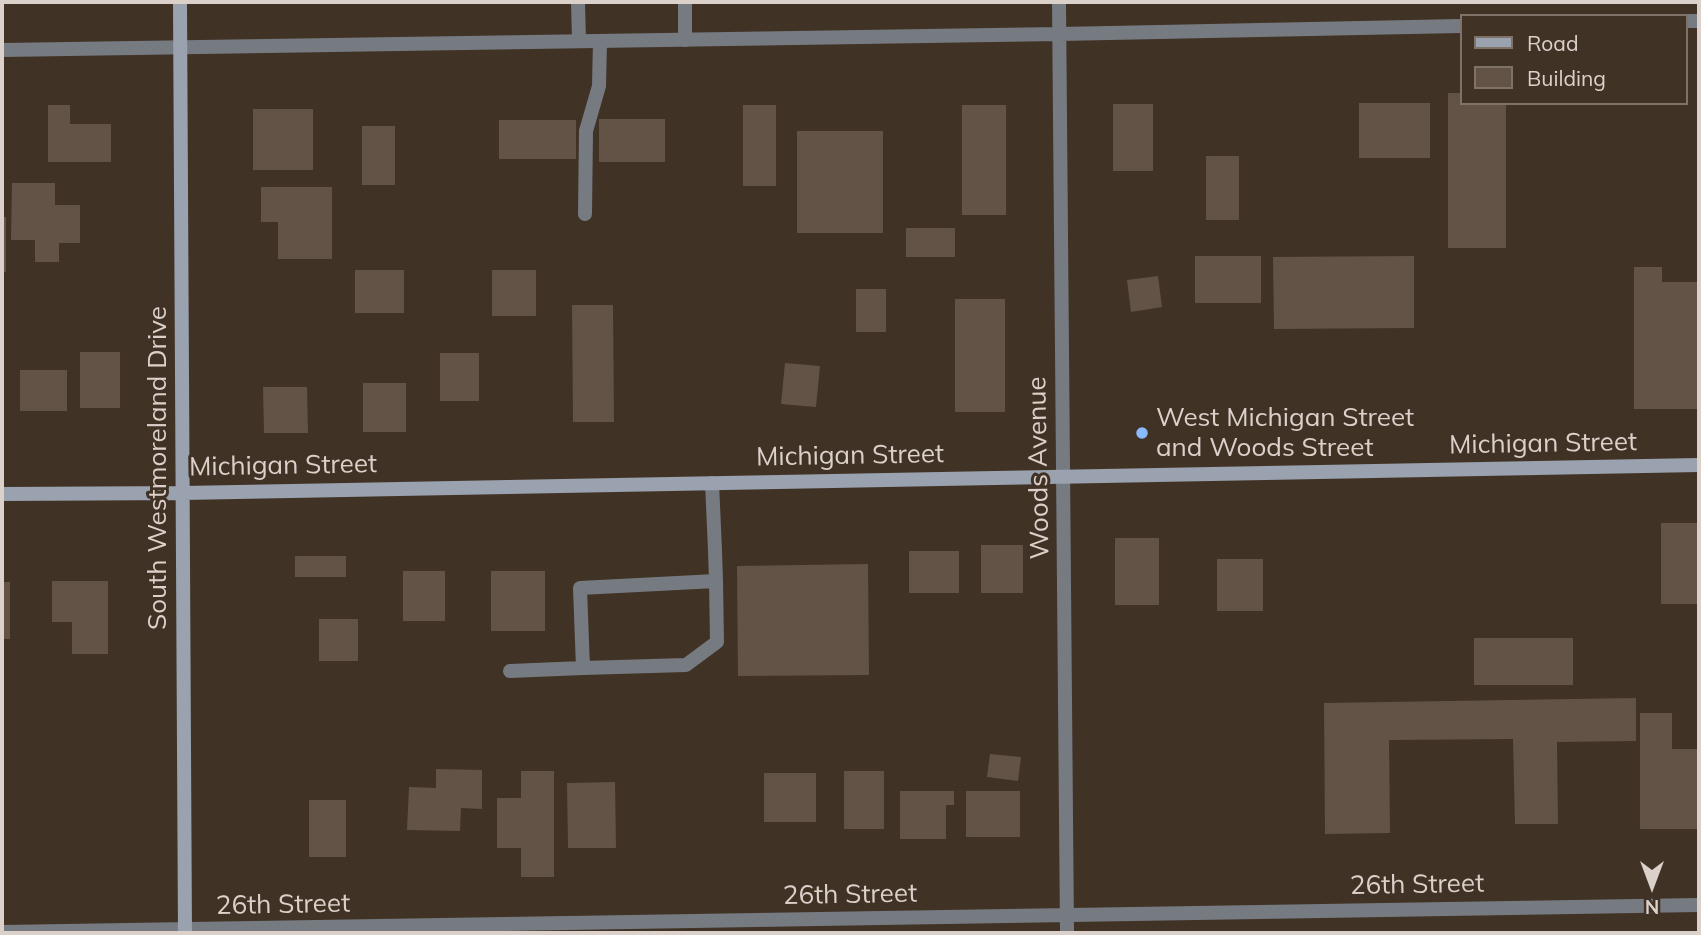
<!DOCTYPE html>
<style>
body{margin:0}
#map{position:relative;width:1701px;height:935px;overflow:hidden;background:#413226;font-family:Mulish,sans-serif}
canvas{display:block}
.frame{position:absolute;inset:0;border:4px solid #dbd1ca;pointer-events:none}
.legend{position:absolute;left:1460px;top:14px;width:228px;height:91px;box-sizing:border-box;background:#413226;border:2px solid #7f7268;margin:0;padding:9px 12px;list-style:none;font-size:21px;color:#dbd1ca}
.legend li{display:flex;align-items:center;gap:14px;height:35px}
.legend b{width:35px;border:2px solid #7f7268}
.north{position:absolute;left:1617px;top:851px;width:70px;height:70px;-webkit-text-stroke:5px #413226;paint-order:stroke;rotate:180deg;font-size:19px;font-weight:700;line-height:28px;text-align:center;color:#dbd1ca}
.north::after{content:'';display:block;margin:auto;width:24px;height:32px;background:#dbd1ca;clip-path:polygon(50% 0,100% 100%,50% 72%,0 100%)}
</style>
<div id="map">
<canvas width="1701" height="935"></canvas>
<div class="frame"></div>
<ul class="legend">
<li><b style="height:9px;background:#99a2ae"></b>Road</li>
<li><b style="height:19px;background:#635347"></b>Building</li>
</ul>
<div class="north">N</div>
</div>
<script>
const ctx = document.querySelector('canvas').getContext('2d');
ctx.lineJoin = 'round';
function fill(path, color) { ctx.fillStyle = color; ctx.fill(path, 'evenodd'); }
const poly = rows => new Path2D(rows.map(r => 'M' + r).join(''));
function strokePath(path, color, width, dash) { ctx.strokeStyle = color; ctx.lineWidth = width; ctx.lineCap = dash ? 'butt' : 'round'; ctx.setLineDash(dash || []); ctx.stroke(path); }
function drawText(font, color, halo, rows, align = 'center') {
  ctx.font = font + ' Mulish,sans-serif'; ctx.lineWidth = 6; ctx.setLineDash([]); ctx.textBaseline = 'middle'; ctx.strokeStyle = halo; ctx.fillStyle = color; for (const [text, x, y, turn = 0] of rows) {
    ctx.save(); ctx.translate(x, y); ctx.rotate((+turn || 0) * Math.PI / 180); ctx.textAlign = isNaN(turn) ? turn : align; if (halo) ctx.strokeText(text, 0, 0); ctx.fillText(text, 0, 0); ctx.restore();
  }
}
fill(poly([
 [1448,93,1461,93,1461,103,1506,103,1506,248,1448,248],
 [1359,103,1430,103,1430,158,1359,158],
 [1113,104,1153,104,1153,171,1113,171],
 [48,105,70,105,70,124,111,124,111,162,48,162],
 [743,105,776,105,776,186,743,186],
 [962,105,1006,105,1006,215,962,215],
 [253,109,313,109,313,170,253,170],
 [599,119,665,119,665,162,599,162],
 [499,120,576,120,576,159,499,159],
 [362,126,395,126,395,185,362,185],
 [797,131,883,131,883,233,797,233],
 [1206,156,1239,156,1239,220,1206,220],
 [12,183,55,183,55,205,80,205,80,243,59,243,59,262,35,262,35,240,11,240],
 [261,187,332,187,332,259,278,259,278,222,261,222],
 [2,217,6,217,6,272,2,272],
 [906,228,955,228,955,257,906,257],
 [1195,256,1261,256,1261,303,1195,303],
 [1414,256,1414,328,1274,329,1273,257],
 [1634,267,1662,267,1662,282,1699,282,1699,409,1634,409],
 [355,270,404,270,404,313,355,313],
 [492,270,536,270,536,316,492,316],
 [1158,276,1162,307,1131,312,1127,280],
 [856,289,886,289,886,332,856,332],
 [955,299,1005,299,1005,412,955,412],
 [572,305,613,305,614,422,573,422],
 [80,352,120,352,120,408,80,408],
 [440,353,479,353,479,401,440,401],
 [785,363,820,366,816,407,781,404],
 [20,370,67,370,67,411,20,411],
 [363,383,406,383,406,432,363,432],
 [263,387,307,387,308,433,264,433],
 [1661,523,1699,523,1699,604,1661,604],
 [1115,538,1159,538,1159,605,1115,605],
 [981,545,1023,545,1023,593,981,593],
 [909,551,959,551,959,593,909,593],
 [295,556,346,556,346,577,295,577],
 [1217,559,1263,559,1263,611,1217,611],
 [868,564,869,675,738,676,737,566],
 [403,571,445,571,445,621,403,621],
 [491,571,545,571,545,631,491,631],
 [52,581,108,581,108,654,72,654,72,622,52,622],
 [2,582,10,582,10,639,2,639],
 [319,619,358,619,358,661,319,661],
 [1474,638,1573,638,1573,685,1474,685],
 [1636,698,1636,741,1557,742,1558,824,1515,824,1513,739,1389,740,1390,833,1325,834,1324,703],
 [1640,713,1672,713,1672,749,1699,749,1699,829,1640,829],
 [990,754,1021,757,1018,781,987,777],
 [436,769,482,770,482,809,461,808,460,831,407,830,409,787,436,788],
 [521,771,554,771,554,877,521,877,521,848,497,848,497,798,521,798],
 [844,771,884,771,884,829,844,829],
 [764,773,816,773,816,822,764,822],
 [615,782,616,848,568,848,567,783],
 [900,791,954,791,954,805,946,805,946,839,900,839],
 [966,791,1020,791,1020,837,966,837],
 [309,800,346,800,346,857,309,857]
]), '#635347');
strokePath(poly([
 [578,2,579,41],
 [685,2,685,40],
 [585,214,586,131,599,86,600,41],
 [712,483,715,550,716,581,717,642,686,665,583,668,580,588,716,581],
 [510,671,583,668]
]), '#767b82', 14);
strokePath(poly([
 [1059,2,1067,933],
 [1685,21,1699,21],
 [2,50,1059,34,1461,26],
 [2,932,1699,905]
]), '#767b82', 14);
strokePath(poly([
 [180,2,185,933],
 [2,494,183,493,1699,465]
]), '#99a2ae', 14);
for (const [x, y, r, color] of [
 [1142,433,7,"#8abafc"]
]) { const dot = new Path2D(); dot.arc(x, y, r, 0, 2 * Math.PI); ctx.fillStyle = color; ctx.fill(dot); strokePath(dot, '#413226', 2.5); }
drawText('26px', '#dbd1ca', '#413226', [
 ["West Michigan Street",1156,418],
 ["and Woods Street",1156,448]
], 'left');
drawText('26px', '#dbd1ca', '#413226', [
 ["Michigan Street",1543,444,-1],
 ["Michigan Street",850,456,-1],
 ["Michigan Street",283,466,-1],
 ["South Westmoreland Drive",158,468,-90],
 ["Woods Avenue",1039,468,-91],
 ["26th Street",1417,885,-1],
 ["26th Street",850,895,-1],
 ["26th Street",283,905,-1]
]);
</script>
